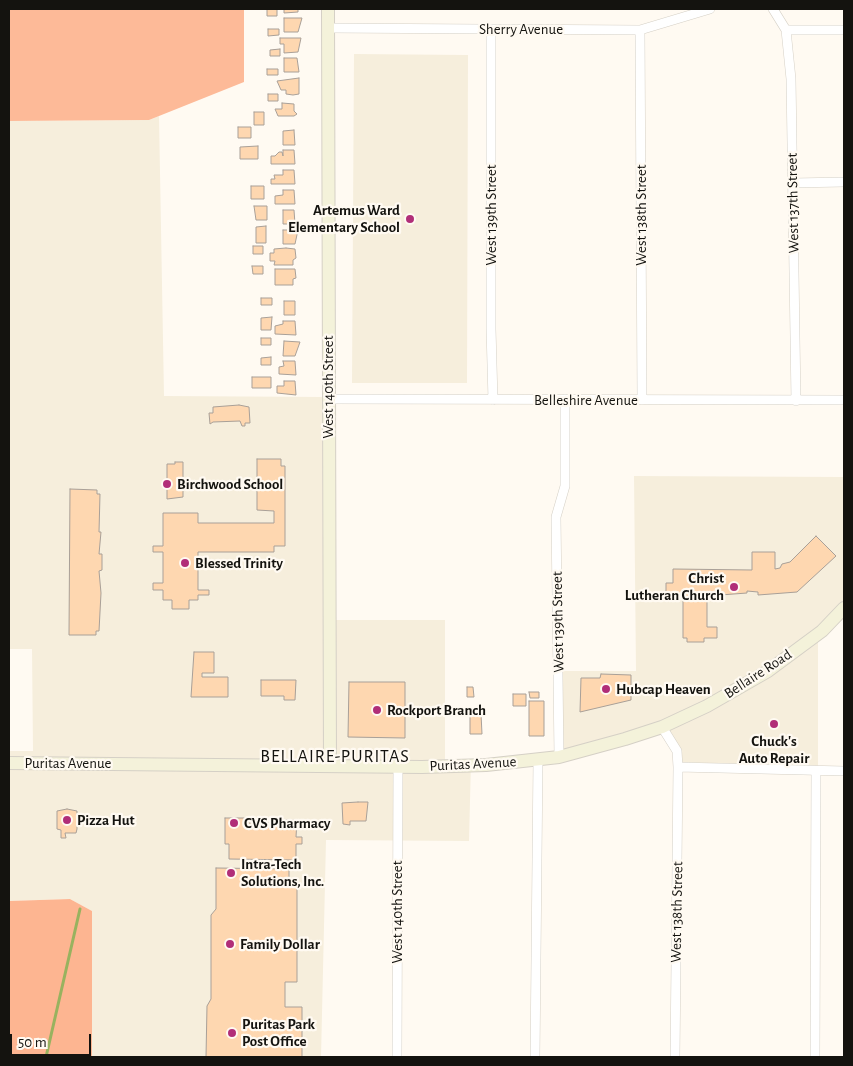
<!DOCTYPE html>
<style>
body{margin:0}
#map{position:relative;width:853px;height:1066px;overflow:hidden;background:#fffaf2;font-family:"Alegreya Sans",sans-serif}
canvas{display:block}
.frame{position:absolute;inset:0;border:10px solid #14130f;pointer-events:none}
.scale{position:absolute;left:10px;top:1034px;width:81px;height:22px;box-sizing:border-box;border:2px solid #14130f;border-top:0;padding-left:6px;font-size:15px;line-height:18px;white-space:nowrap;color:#14130f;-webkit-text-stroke:4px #fffaf2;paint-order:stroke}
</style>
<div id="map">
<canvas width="853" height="1066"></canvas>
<div class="frame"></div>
<div class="scale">50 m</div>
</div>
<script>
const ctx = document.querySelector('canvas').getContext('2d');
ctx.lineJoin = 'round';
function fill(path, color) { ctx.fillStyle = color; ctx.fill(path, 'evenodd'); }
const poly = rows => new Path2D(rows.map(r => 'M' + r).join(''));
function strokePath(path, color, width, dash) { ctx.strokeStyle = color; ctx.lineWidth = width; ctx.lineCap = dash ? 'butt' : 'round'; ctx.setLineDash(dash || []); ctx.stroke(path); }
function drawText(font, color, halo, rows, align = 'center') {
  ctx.font = font + ' "Alegreya Sans",sans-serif'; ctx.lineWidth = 4.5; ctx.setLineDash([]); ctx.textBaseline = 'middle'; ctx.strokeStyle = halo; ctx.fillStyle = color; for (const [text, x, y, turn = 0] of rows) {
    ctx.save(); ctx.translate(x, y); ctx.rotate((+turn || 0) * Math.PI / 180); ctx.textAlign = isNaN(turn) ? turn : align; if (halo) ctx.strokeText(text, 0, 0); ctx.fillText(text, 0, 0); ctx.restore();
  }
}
fill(poly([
 [354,54,468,55,467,383,352,383],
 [159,116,164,396,325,397,324,620,445,620,445,761,471,761,469,841,326,840,321,1057,92,1057,92,911,70,899,9,901,9,751,33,751,32,649,10,649,9,121,149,120],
 [634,476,844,477,844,602,818,627,818,766,674,762,674,754,655,726,562,754,562,671,636,671]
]), '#f6eedc');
fill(poly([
 [70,899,92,911,92,1057,9,1057,9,901]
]), '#fdb591');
fill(poly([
 [9,9,244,9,244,82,149,120,9,121]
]), '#fdba98');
strokePath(poly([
 [46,1057,80,909]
]), '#98b25f', 3);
const building = poly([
 [267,9,277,9,277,16,267,16,267,9],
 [284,9,298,9,298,12,284,13,284,9],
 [284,18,302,18,298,32,284,32,284,18],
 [268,29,279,29,279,35,268,36,268,29],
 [280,38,301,38,298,52,284,53,284,44,280,44,280,38],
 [280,49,280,56,270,56,270,50,280,49],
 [284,58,297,58,299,72,284,72,284,58],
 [267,69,278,69,278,75,267,75,267,69],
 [299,78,299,94,293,95,286,94,286,90,281,90,277,81,299,78],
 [268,94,278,94,278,101,268,101,268,94],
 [282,103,294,104,294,111,297,114,294,116,278,116,275,109,282,109,282,103],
 [254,112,264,112,264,125,254,125,254,112],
 [238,127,251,127,251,138,238,138,238,127],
 [294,130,295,145,283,145,283,131,294,130],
 [258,146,258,159,240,159,240,147,258,146],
 [283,150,294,150,295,164,271,164,271,156,275,156,279,152,282,152,283,156,283,150],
 [283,170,294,170,295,184,271,184,271,179,275,179,274,175,283,175,283,170],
 [251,186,264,186,264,199,251,199,251,186],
 [283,190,294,190,295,204,275,204,275,196,283,195,283,190],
 [254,206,267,206,267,220,256,220,254,206],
 [283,210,294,210,295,224,283,224,283,210],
 [266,226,266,243,256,243,256,227,266,226],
 [283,230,298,230,295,244,283,244,283,230],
 [253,246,263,246,263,254,253,254,253,246],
 [286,248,295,249,296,258,293,260,293,265,274,265,275,261,270,261,270,253,274,253,274,249,286,248],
 [252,266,263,266,263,274,253,274,252,266],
 [275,269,295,269,296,278,293,279,293,285,275,285,275,269],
 [261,298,272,298,272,305,261,305,261,298],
 [284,301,295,301,295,315,284,315,284,301],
 [272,317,271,330,261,330,261,318,272,317],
 [283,321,295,321,296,335,275,334,275,326,283,324,283,321],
 [261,338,271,338,271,345,261,345,261,338],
 [284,341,300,342,295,356,283,356,284,341],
 [271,357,271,365,261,365,261,358,271,357],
 [283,361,295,361,296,375,279,374,279,367,284,366,283,361],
 [252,377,271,377,271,388,252,388,252,377],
 [284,381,295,381,296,395,277,393,277,386,284,386,284,381],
 [239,405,249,407,250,423,245,423,245,426,242,426,240,421,213,422,210,424,209,413,213,413,213,407,239,405],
 [257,459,281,459,281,466,285,466,285,546,274,546,274,552,198,552,198,590,209,590,209,595,198,595,198,600,189,600,189,609,172,609,172,600,163,600,163,590,153,590,153,583,163,583,163,552,153,552,153,546,163,546,163,513,198,513,198,523,274,523,274,511,257,510,257,459],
 [175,462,183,462,183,497,167,499,167,464,175,464,175,462],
 [70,489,97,490,97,494,100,494,99,532,101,532,99,554,102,554,102,570,99,571,101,593,99,631,96,631,96,635,69,635,70,489],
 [816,536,836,556,797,592,758,595,758,592,747,591,747,593,707,596,707,627,717,627,717,638,704,638,704,642,687,642,687,638,683,638,683,597,666,597,666,583,673,583,673,569,752,570,752,552,775,552,775,569,780,568,782,564,790,562,816,536],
 [194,652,214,652,214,673,202,673,202,677,228,677,228,697,191,697,194,652],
 [601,674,631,675,631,700,580,712,581,678,600,678,601,674],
 [261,680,296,680,295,700,284,700,284,696,261,696,261,680],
 [349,682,405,682,405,738,348,737,349,682],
 [467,687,473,687,474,697,467,697,467,687],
 [529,692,539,692,539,698,530,698,529,692],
 [513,694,526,694,526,706,513,706,513,694],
 [529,701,544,701,544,736,529,736,529,701],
 [470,714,481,714,482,734,470,734,470,714],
 [358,802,368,802,366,821,350,821,350,825,343,824,342,803,358,802],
 [67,809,77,811,77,829,76,833,65,833,66,838,61,838,61,830,57,829,57,811,67,809],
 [225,818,248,818,248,823,281,823,281,820,297,820,296,837,302,837,302,844,296,844,296,860,229,859,229,844,225,844,225,818],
 [216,868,289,869,289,881,297,881,297,982,285,982,285,1007,302,1007,302,1057,206,1057,207,1006,211,999,211,915,216,909,216,868]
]);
fill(building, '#fed7b0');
strokePath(building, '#a9a098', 1);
const street = poly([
 [773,9,786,30,791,79,796,401],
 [328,28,640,30,710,9],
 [491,29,491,329,493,400],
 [640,30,642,400],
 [786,30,844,30],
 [793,183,844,182],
 [328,399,844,400],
 [662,727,677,751,678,767,844,771],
 [559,757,556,517,565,486,565,399],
 [397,1057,398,766],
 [535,1057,538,760],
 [675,1057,678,767],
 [815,1057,816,771]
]);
const secondary = poly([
 [328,9,330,766],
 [9,763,422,767,486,765,559,757,625,739,662,727,707,706,768,671,822,631,844,608]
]);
strokePath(street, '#d5d0c6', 10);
strokePath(secondary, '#d5d0c6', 14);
strokePath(street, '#fff', 9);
strokePath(secondary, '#f4f2da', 12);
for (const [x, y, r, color] of [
 [410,219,5,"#b12e78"],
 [167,484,5,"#b12e78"],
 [185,563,5,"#b12e78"],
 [734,587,5,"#b12e78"],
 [606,689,5,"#b12e78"],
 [377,710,5,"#b12e78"],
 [774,724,5,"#b12e78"],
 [67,820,5,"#b12e78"],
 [234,823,5,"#b12e78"],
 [231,873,5,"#b12e78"],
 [230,944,5,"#b12e78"],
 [232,1033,5,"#b12e78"]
]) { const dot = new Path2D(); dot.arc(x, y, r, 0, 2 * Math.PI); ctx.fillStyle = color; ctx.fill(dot); strokePath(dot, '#fffaf2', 2); }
drawText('15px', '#14130f', '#fffaf2', [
 ["Sherry Avenue",521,29],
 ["West 137th Street",793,203,-91],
 ["West 139th Street",491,215,-90],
 ["West 138th Street",641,215,-90],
 ["West 140th Street",328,387,-90],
 ["Belleshire Avenue",586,400],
 ["West 139th Street",558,622,-91],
 ["Bellaire Road",758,674,-33],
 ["Puritas Avenue",68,763],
 ["Puritas Avenue",473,764,-3],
 ["West 140th Street",397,912,-90],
 ["West 138th Street",677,912,-89]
]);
drawText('bold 15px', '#14130f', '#fffaf2', [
 ["Artemus Ward",400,210,"right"],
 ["Elementary School",400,227,"right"],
 ["Birchwood School",177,484],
 ["Blessed Trinity",195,563],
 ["Christ",724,578,"right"],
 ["Lutheran Church",724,595,"right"],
 ["Hubcap Heaven",616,689],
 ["Rockport Branch",387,710],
 ["Chuck's",774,741,"center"],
 ["Auto Repair",774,758,"center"],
 ["Pizza Hut",77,820],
 ["CVS Pharmacy",244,823],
 ["Intra-Tech",241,864],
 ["Solutions, Inc.",241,881],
 ["Family Dollar",240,944],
 ["Puritas Park",242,1024],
 ["Post Office",242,1041]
], 'left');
ctx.letterSpacing = '1px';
drawText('18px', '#14130f', '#fffaf2', [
 ["BELLAIRE-PURITAS",335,757]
]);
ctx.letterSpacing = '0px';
</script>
